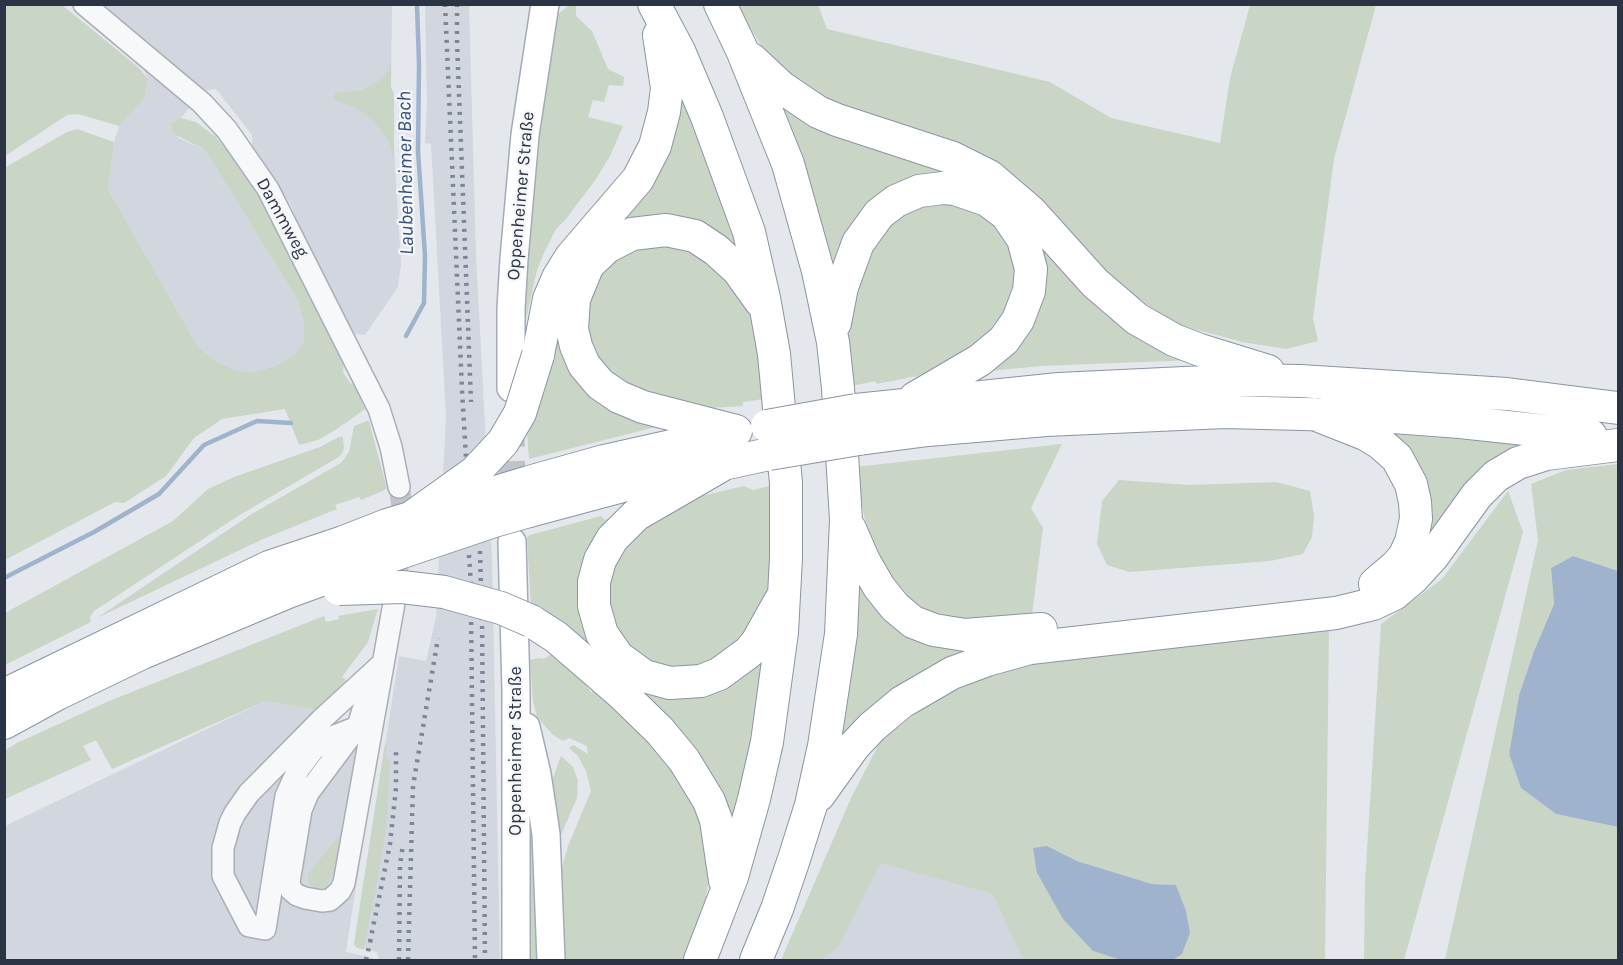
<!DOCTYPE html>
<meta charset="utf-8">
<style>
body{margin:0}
#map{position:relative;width:1623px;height:965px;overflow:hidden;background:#e4e7ec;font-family:Karla,sans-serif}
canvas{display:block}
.frame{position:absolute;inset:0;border:6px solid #2b3445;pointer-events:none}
</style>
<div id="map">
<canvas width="1623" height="965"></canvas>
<div class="frame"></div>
</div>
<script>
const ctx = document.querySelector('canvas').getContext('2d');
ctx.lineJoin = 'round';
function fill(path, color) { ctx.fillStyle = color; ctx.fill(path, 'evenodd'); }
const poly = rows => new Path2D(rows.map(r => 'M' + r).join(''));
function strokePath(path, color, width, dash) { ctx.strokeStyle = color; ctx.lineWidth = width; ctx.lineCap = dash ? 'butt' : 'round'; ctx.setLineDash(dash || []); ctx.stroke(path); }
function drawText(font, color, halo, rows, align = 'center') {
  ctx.font = font + ' Karla,sans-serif'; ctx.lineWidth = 4.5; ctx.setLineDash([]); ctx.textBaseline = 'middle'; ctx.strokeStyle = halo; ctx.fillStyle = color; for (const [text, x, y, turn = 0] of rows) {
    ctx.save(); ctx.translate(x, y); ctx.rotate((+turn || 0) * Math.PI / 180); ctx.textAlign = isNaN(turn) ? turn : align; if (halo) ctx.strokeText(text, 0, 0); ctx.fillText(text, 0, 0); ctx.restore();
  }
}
fill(poly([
 [100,5,392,5,391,87,394,95,393,132,401,264,398,287,365,335,355,334,321,279,290,203,254,153,252,145,252,135,216,89,203,91,181,118,174,121,178,138,205,150,297,299,304,324,304,342,294,355,275,366,255,372,237,371,217,362,198,347,108,189,114,142,119,126,144,99,148,79,142,66],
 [425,5,469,5,476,256,492,557,500,960,379,960,377,952,357,948,354,944,399,656,426,661,436,617,446,416,431,144,425,143,427,104],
 [265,701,318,710,378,744,346,952,373,958,374,960,5,960,5,826],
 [874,825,1246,960,816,960]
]), '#d2d6de');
fill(poly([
 [5,4,62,5,139,68,148,79,144,99,119,126,78,114,67,115,5,156],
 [736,5,818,5,827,29,1050,82,1111,118,1220,143,1230,78,1250,5,1376,5,1334,159,1313,318,1318,341,1286,349,1242,342,1176,324,875,119,822,96,771,61],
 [568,6,576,6,576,16,592,31,608,69,624,77,623,86,609,85,604,102,593,100,588,117,623,126,610,156,596,179,566,219,556,229,543,255,537,270,523,333,526,265,529,261,527,250,540,114,554,22,557,15],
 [391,59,391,87,394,95,394,157,393,157,388,139,374,122,357,108,334,100,335,93,360,91,377,82,389,70],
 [673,67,748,267,623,230,567,342,676,422,529,459,527,432,557,302,617,214],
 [770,91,996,190,908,185,834,285],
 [181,118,196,122,216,137,232,156,268,207,344,356,343,372,350,383,356,385,365,409,337,429,318,440,299,445,285,409,222,419,194,438,166,476,124,503,115,502,5,560,4,162,6,167,67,132,77,129,114,142,108,189,198,347,217,362,237,371,255,372,275,366,294,355,304,342,304,323,297,299,205,150,174,134,171,125,174,121],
 [955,197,1006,225,1022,267,1006,326,928,374,876,384,876,381,851,386,848,313,851,285,895,210],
 [1029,233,1195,360,1042,366,978,372,997,356],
 [672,237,734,276,757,326,770,398,743,402,743,406,695,409,608,380,579,324,602,262],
 [367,421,369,421,387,489,361,500,359,497,335,505,337,509,263,539,97,618,250,515,341,463,349,452,354,426],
 [1379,433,1546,446,1522,454,1497,468,1479,484,1460,507,1409,574,1379,595,1345,605,1044,639,977,656,923,681,903,693,868,722,835,757,831,755,844,680,855,565,857,565,862,575,878,599,896,618,911,629,929,638,957,643,975,643,1039,637,1355,599,1384,586,1395,578,1411,558,1422,530,1424,501,1415,472,1399,449,1379,435],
 [339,437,343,437,344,448,342,454,337,458,238,516,94,611,90,617,91,622,5,665,5,613,173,521,208,489,234,477,320,447],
 [1062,444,1031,508,1043,528,1031,623,988,631,901,605,873,563,855,467],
 [1618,464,1618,571,1573,556,1551,568,1554,604,1534,651,1519,695,1509,754,1521,788,1556,814,1618,827,1618,960,1445,960,1538,540,1531,484,1566,470],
 [1119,480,1189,485,1276,482,1310,491,1314,516,1312,537,1303,554,1270,561,1129,572,1107,565,1097,544,1102,501],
 [774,485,776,523,768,608,724,663,665,675,614,641,602,578,632,529,689,499,744,486,753,490],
 [1508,491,1523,532,1404,960,1364,960,1365,882,1381,624,1442,579],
 [621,515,586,580,654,687,771,642,733,842,727,817,531,608,527,537,530,535,601,516,605,520],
 [378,609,368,642,342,677,346,680,318,710,265,701,112,769,96,740,83,746,91,760,5,799,5,750,17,743,109,701,324,616,326,622,339,619,338,616],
 [1329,625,1325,960,1173,960,1182,954,1176,885,1152,884,1077,861,1047,846,1037,873,1063,919,1093,951,1121,960,1023,960,993,894,881,863,838,947,821,960,781,960,851,798,880,742,928,704,989,674,1061,657],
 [553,653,578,676,592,693,593,682,642,727,696,796,711,863,703,917,687,960,563,960,561,870,568,846,591,791,586,771,578,756,569,748,573,745,588,754,587,746,569,738,563,741,553,735,537,717,533,701,530,660,539,658,544,659],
 [385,743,387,746,385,757,390,761,386,829,374,899,363,949,357,948,354,944],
 [561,756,573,767,578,781,577,798,561,835,554,834,546,778,553,778],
 [532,780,541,960,529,960,529,781],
 [341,833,335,871,326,887,315,889,309,884,308,874]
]), '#c9d6c5');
fill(poly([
 [1573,556,1618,571,1618,827,1556,814,1521,788,1509,754,1519,695,1534,651,1554,604,1551,568],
 [1047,846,1077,861,1152,884,1176,885,1186,911,1190,933,1182,954,1173,960,1121,960,1093,951,1063,919,1037,873,1033,848]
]), '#9fb4cc');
strokePath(poly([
 [406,336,424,303,425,256,418,151,419,65,417,4],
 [4,578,94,532,159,494,204,445,257,421,291,423]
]), '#9fb4cc', 4.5);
strokePath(poly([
 [394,600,402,534,402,506,399,487]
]), '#bfc3cb', 21, [21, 10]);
strokePath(poly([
 [511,420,512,507]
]), '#bfc3cb', 27, [27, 14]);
const minor = poly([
 [84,4,202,103,227,130,268,189,379,409,391,447,399,487],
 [378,672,367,697,358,726,308,793,301,810,289,882,291,890,297,895,305,898,322,901,330,900,340,891,344,883,394,603],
 [373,721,327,739,313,750,298,770,286,796,265,929,249,926,223,876,223,848,230,823,235,813,249,793,264,778,321,720,382,664]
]);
const major = poly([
 [511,388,511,308,514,259,525,135,545,4],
 [512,542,516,690,516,960],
 [526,727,537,774,546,834,551,960]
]);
const highway = poly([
 [654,4,679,51,707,117,749,232,764,298,774,354,786,483,786,558,782,632,767,742,754,799,732,877,700,960],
 [720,4,742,50,788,164,818,271,833,342,838,388,846,520,841,634,824,746,811,805,794,859,777,909,756,960],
 [751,59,781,87,818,112,837,120,953,158,989,176,1031,212,1095,283,1137,319,1174,340,1200,350,1268,371],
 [835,323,842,287,858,243,879,214,896,201,919,191,943,188,955,189,987,200,1006,214,1023,239,1031,269,1029,291,1018,320,1004,340,980,360,915,398],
 [538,355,549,299,558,278,571,257,638,179,655,146,664,112,667,88,659,35],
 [856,410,1059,389,1248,380,1300,381,1507,394,1618,408],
 [1314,414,1367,435,1380,443,1397,458,1411,484,1415,502,1416,519,1411,542,1404,557,1396,566,1375,584],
 [736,431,643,407,619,397,600,384,584,365,576,346,572,329,574,299,588,265,607,247,632,234,666,230,695,236,716,250,738,270,761,302],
 [859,439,928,430,1046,420,1225,412,1380,416,1460,422,1591,436],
 [724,464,636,515,612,539,600,560,594,582,594,606,602,634,618,657,644,676,670,683,701,681,719,674,749,652,757,642,780,601],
 [529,482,604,461,729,433],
 [529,511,626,485,769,454],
 [850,529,864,561,879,587,895,607,913,622,934,630,965,635,1041,629],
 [531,621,556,637,623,695,660,731,684,760,709,801,716,820,725,881],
 [4,695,269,567,341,543],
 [4,723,57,694,142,653,288,592,340,573],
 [819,795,854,746,872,727,902,702,952,673,987,660,1030,648,1336,613,1373,604,1394,594,1413,578,1433,556,1477,495,1496,476,1518,463,1546,454,1618,445]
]);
strokePath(minor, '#a9aeb7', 24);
strokePath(major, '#a3abb8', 30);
strokePath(highway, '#8b94a3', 34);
strokePath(minor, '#f7f8fa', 21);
strokePath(major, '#fff', 27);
strokePath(highway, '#fff', 32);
strokePath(poly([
 [445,4,462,390,466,457],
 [457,4,457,42,471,402],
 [480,551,481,588],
 [469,555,471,585],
 [471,613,475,960],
 [482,617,485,960],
 [370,942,390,844,396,788,396,752],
 [366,960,372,934],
 [399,960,400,866,403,844],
 [408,960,413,786,438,638]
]), '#7d8696', 4.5, [3, 6]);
const highwayBridge = poly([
 [767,426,856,410],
 [769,454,859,439],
 [412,517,475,472,503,442,520,413,538,355],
 [341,543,387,525,529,482],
 [340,573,494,521,529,511],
 [339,589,402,587,444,592,501,608,531,621]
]);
strokePath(highwayBridge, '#8b94a3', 34, []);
strokePath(highwayBridge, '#fff', 32);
drawText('18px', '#2b3445', '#f4f6f9', [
 ["Oppenheimer Straße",521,196,-85],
 ["Dammweg",282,218,61],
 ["Oppenheimer Straße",516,751,-90]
]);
drawText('italic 20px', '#34527a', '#f4f6f9', [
 ["Laubenheimer Bach",406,173,-91]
]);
</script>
